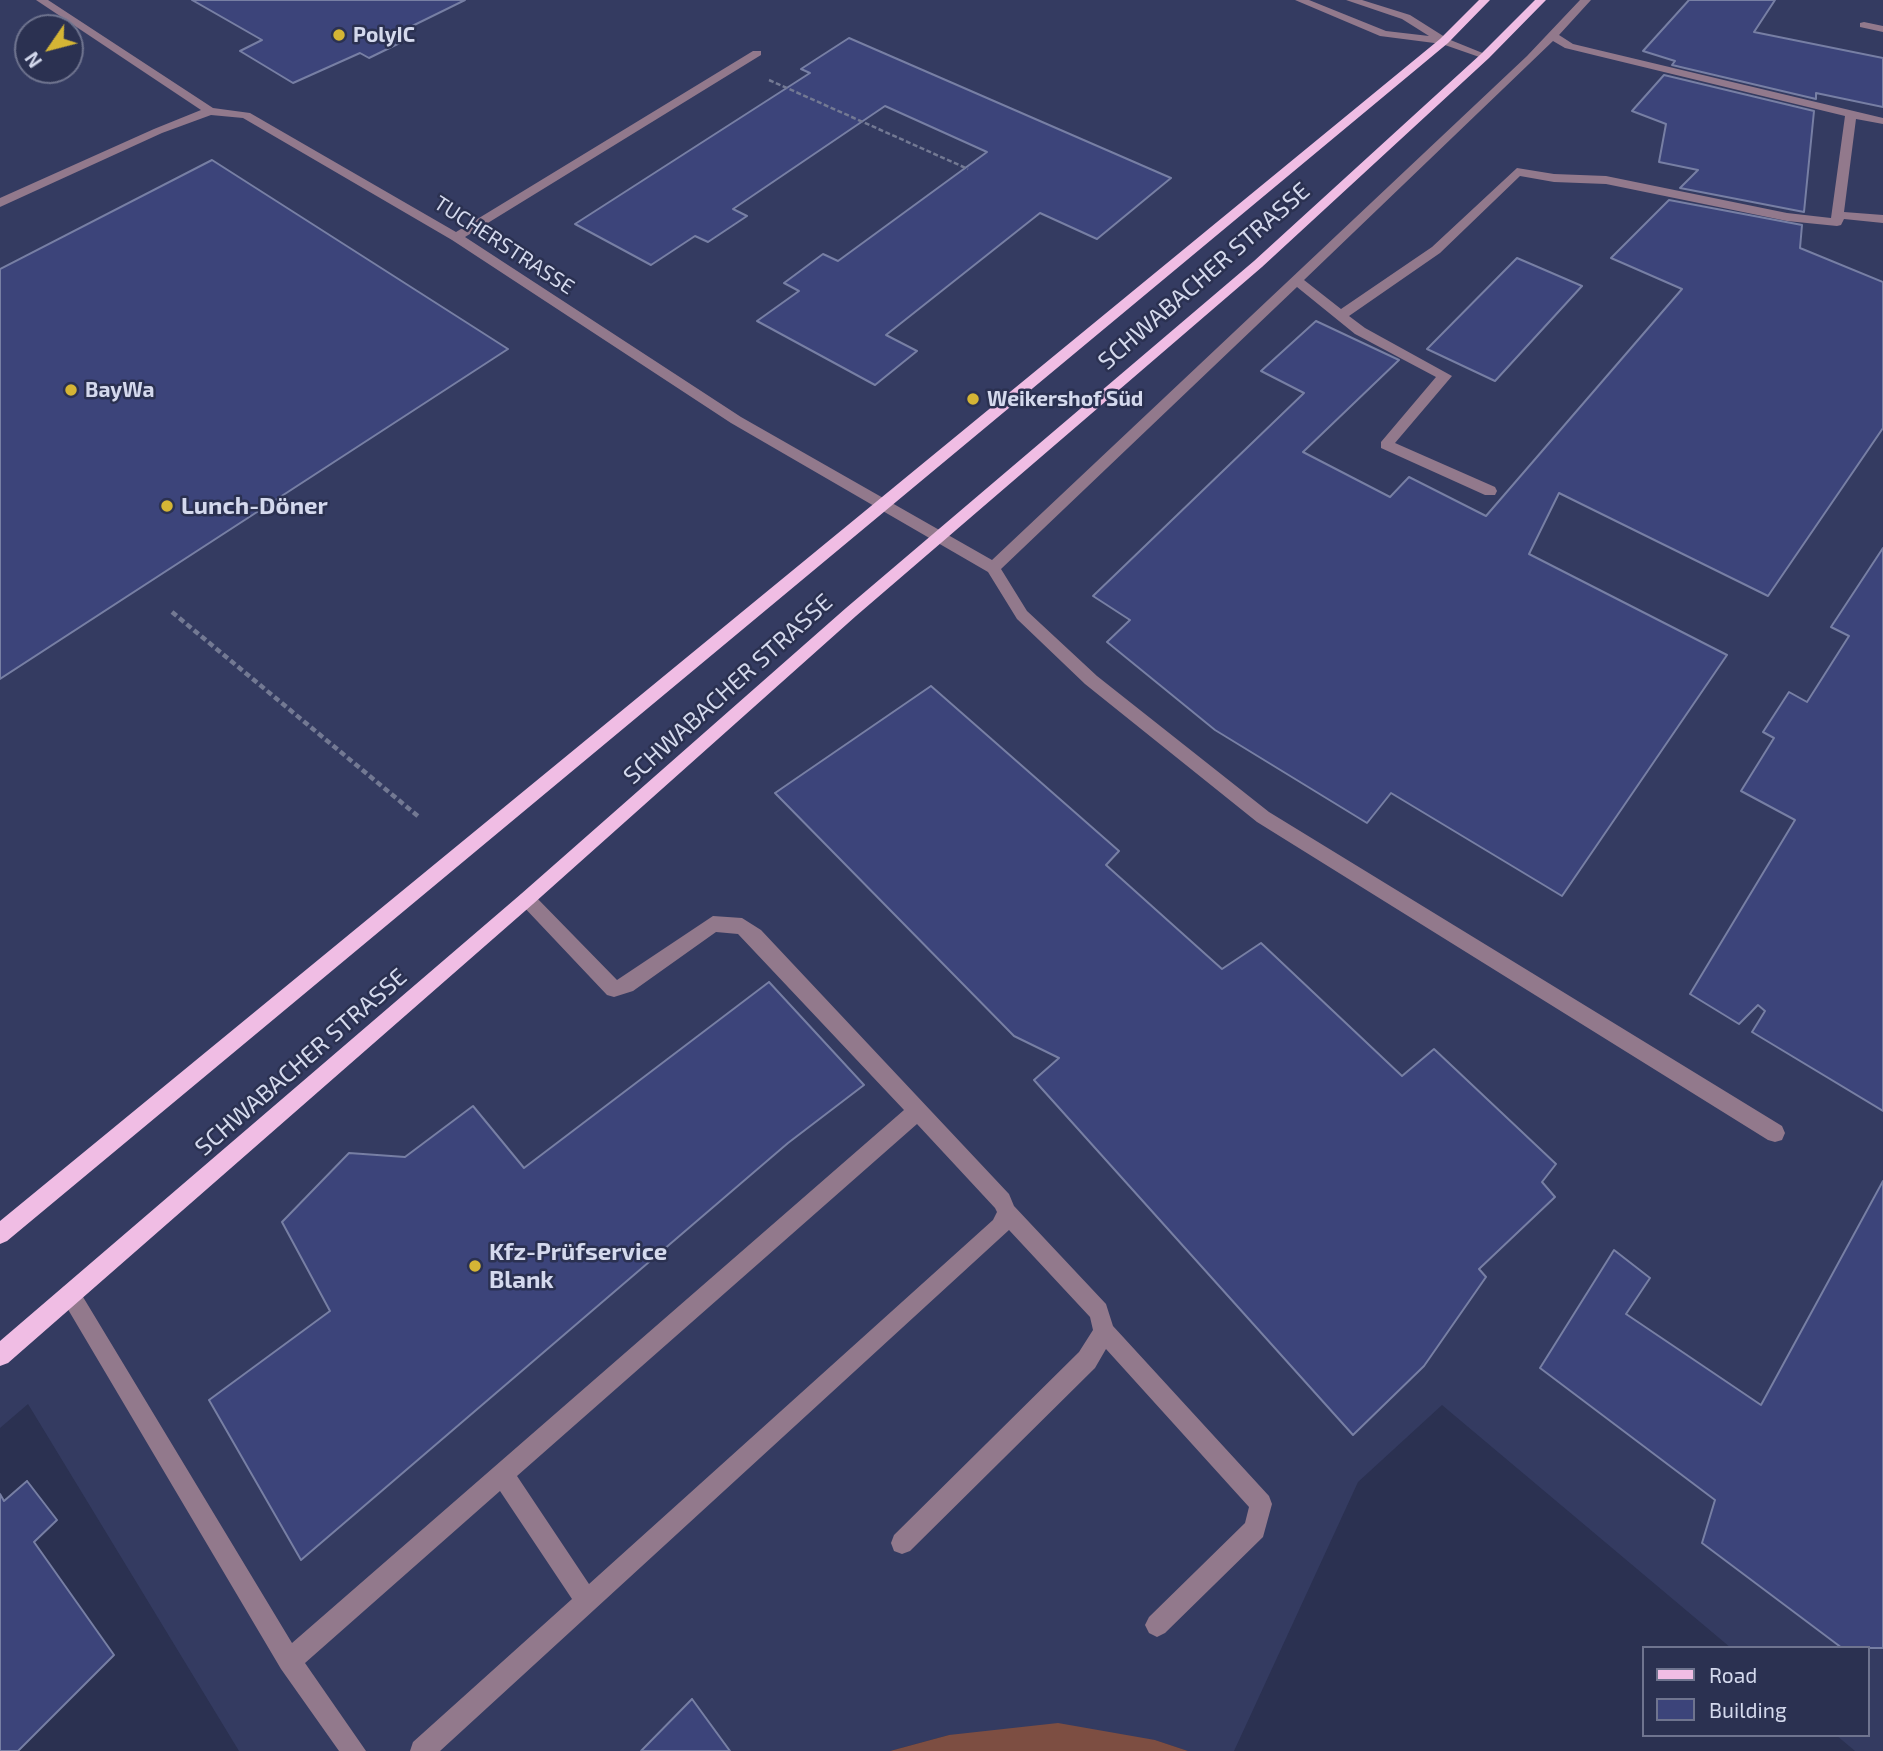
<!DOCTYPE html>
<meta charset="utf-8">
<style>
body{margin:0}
#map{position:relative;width:1883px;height:1751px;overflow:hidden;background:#2b3151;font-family:"Exo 2",sans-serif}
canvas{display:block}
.legend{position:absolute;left:1642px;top:1646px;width:228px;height:91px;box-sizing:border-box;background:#2b3151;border:2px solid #6f748f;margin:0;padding:9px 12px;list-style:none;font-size:21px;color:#d4d9ed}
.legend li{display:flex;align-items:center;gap:14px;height:35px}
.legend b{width:35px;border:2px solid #6f748f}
.north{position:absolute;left:14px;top:14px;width:70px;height:70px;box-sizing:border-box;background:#2b3151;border:2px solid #6f748f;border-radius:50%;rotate:235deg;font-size:19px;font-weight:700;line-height:28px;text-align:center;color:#d4d9ed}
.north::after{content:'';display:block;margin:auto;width:24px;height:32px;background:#d5b535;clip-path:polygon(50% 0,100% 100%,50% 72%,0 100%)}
</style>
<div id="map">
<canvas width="1883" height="1751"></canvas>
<ul class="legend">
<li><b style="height:9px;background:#f0bde4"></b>Road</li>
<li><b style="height:19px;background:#3c447a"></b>Building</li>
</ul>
<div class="north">N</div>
</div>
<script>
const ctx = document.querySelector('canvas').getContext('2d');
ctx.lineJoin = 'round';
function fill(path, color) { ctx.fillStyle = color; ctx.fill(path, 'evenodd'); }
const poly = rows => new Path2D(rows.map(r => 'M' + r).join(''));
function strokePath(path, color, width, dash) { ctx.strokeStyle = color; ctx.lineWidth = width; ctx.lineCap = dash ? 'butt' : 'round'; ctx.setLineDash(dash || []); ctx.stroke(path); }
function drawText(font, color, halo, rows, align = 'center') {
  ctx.font = font + ' "Exo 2",sans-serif'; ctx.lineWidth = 5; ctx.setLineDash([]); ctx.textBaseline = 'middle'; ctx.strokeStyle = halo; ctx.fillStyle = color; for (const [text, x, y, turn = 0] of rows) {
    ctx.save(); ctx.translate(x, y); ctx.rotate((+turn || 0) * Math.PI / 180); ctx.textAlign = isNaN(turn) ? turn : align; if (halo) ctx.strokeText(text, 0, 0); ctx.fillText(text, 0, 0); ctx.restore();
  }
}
fill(poly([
 [0,0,1883,0,1883,1751,1855,1751,1836,1735,1867,1735,1867,1648,1731,1648,1442,1405,1358,1482,1234,1751,1188,1751,1155,1740,949,1735,890,1751,239,1751,28,1404,0,1428],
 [28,28,70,28,70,70,28,70]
]), '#343b61');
fill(poly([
 [1058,1723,1155,1740,1188,1751,890,1751,949,1735]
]), '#7d4e42');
const building = poly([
 [192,0,465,0,400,32,410,38,369,58,360,53,293,83,240,51,262,40,192,0],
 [1689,0,1775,0,1754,32,1883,58,1883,107,1816,93,1816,99,1672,65,1675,61,1643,51,1689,0],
 [849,38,1171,178,1097,239,1040,213,886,335,917,351,875,385,757,321,799,291,784,283,823,254,838,261,987,152,885,106,733,209,747,216,708,242,695,236,651,265,575,224,810,73,801,69,849,38],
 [1664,75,1814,111,1804,212,1680,188,1698,170,1659,162,1666,124,1632,111,1664,75],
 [212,160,508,349,0,679,0,269,212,160],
 [1669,200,1802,225,1800,248,1883,282,1883,428,1768,596,1559,493,1529,554,1727,655,1562,896,1391,793,1367,823,1215,730,1107,642,1130,620,1093,596,1304,393,1261,371,1316,321,1399,360,1303,452,1390,497,1409,477,1486,516,1682,289,1611,258,1669,200],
 [1517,258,1582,286,1495,381,1427,349,1517,258],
 [1883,548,1883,1111,1752,1032,1765,1011,1758,1005,1739,1024,1690,994,1795,820,1741,791,1774,738,1763,732,1789,692,1807,702,1849,636,1831,627,1883,548],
 [931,686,1119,851,1106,865,1222,969,1261,943,1402,1076,1434,1049,1556,1164,1542,1182,1555,1197,1479,1269,1486,1277,1424,1366,1353,1435,1034,1080,1059,1058,1014,1036,775,793,931,686],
 [769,982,864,1085,788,1143,301,1560,209,1400,330,1311,282,1222,349,1153,405,1157,473,1106,524,1168,769,982],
 [1883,1181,1883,1648,1842,1648,1702,1543,1715,1500,1540,1368,1614,1250,1650,1278,1626,1314,1761,1405,1883,1181],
 [27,1481,57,1520,34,1542,114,1655,18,1751,0,1751,0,1494,4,1501,27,1481],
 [692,1699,730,1751,641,1751,692,1699]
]);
fill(building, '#3c447a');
strokePath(building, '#777fa4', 2);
strokePath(poly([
 [769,80,968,169]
]), '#737993', 2.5, [5, 2.5]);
strokePath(poly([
 [172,612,419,817]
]), '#737993', 4.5, [6, 3.5]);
fill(poly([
 [36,0,48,0,213,108,250,113,456,232,753,51,761,51,761,55,465,237,741,417,992,560,1527,56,1580,0,1591,0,1559,35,1573,44,1883,118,1883,124,1856,119,1844,212,1883,215,1883,223,1844,219,1841,225,1837,226,1787,221,1606,184,1554,182,1520,176,1440,253,1349,316,1365,328,1452,376,1395,443,1495,487,1497,491,1495,495,1485,495,1381,448,1381,442,1436,377,1355,334,1297,287,1001,569,1027,611,1097,676,1269,812,1782,1126,1785,1133,1782,1140,1775,1142,1768,1140,1257,822,1085,684,1017,619,988,572,731,423,452,240,243,118,211,115,162,133,0,207,0,198,154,129,201,110,36,0],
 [1553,41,1565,48,1845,116,1831,218,1787,213,1606,176,1554,174,1517,168,1432,247,1341,309,1304,280,1553,41],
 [1295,0,1309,0,1386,31,1429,36,1402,19,1346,0,1362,0,1410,15,1448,39,1490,56,1485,59,1442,44,1380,36,1295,0],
 [1864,22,1883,26,1883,32,1860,27,1860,23,1864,22],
 [527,891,533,894,617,980,713,916,742,918,761,930,1009,1194,1014,1206,1106,1304,1113,1326,1269,1496,1272,1504,1263,1537,1165,1633,1157,1637,1149,1633,1145,1625,1149,1617,1245,1523,1249,1507,1106,1349,1095,1368,910,1551,902,1554,894,1551,891,1543,894,1535,1079,1352,1093,1330,1090,1317,1009,1230,440,1751,410,1751,413,1742,572,1599,500,1491,305,1663,366,1751,339,1751,281,1669,63,1301,60,1294,63,1287,70,1284,77,1287,292,1643,904,1110,738,934,716,932,633,991,614,997,607,995,521,904,518,899,521,894,527,891],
 [917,1124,995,1208,997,1212,993,1220,589,1584,517,1476,917,1124]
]), '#92798c');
fill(poly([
 [1479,0,1490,0,1448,43,7,1241,0,1244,0,1221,1440,39,1479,0],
 [1535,0,1546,0,1489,58,1262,267,856,616,533,904,8,1363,0,1366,0,1341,521,894,846,608,1254,261,1481,54,1535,0]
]), '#f0bde4');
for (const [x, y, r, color] of [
 [339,35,7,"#d5b535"],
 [71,390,7,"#d5b535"],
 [973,399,7,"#d5b535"],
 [167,506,7,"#d5b535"],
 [475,1266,7,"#d5b535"]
]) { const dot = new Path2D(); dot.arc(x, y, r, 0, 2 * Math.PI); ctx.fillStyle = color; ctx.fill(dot); strokePath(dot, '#2b3151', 2.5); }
drawText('bold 21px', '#d4d9ed', '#2b3151', [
 ["PolyIC",353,35],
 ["BayWa",85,390],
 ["Weikershof Süd",987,399]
], 'left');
drawText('21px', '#d4d9ed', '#2b3151', [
 ["TUCHERSTRASSE",504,245,33]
]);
drawText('24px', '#d4d9ed', '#2b3151', [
 ["SCHWABACHER STRASSE",1204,276,-41],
 ["SCHWABACHER STRASSE",728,689,-42],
 ["SCHWABACHER STRASSE",301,1062,-41]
]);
drawText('bold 24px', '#d4d9ed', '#2b3151', [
 ["Lunch-Döner",181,506],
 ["Kfz-Prüfservice",489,1252],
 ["Blank",489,1280]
], 'left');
</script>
